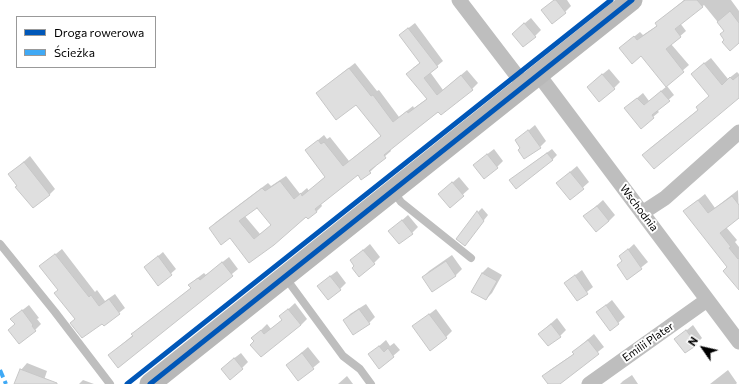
<!DOCTYPE html>
<meta charset="utf-8">
<style>
body{margin:0}
#map{position:relative;width:739px;height:384px;overflow:hidden;background:#fff;font-family:Commissioner,sans-serif}
canvas{display:block}
.legend{position:absolute;left:16px;top:16px;width:140px;height:52px;box-sizing:border-box;background:#fff;border:1px solid #999;margin:0;padding:5px 7px;list-style:none;font-size:12px;color:#000}
.legend li{display:flex;align-items:center;gap:8px;height:20px}
.legend b{width:20px;border:1px solid #999}
.north{position:absolute;left:683px;top:328px;width:40px;height:40px;-webkit-text-stroke:3px #fff;paint-order:stroke;rotate:304deg;font-size:11px;font-weight:700;line-height:16px;text-align:center;color:#000}
.north::after{content:'';display:block;margin:auto;width:14px;height:18px;background:#000;clip-path:polygon(50% 0,100% 100%,50% 72%,0 100%)}
</style>
<div id="map">
<canvas width="739" height="384"></canvas>
<ul class="legend">
<li><b style="height:5px;background:#0057b8"></b>Droga rowerowa</li>
<li><b style="height:5px;background:#3fa9f5"></b>Ścieżka</li>
</ul>
<div class="north">N</div>
</div>
<script>
const ctx = document.querySelector('canvas').getContext('2d');
ctx.lineJoin = 'round';
function fill(path, color) { ctx.fillStyle = color; ctx.fill(path, 'evenodd'); }
const poly = rows => new Path2D(rows.map(r => 'M' + r).join(''));
function strokePath(path, color, width, dash) { ctx.strokeStyle = color; ctx.lineWidth = width; ctx.lineCap = dash ? 'butt' : 'round'; ctx.setLineDash(dash || []); ctx.stroke(path); }
function drawText(font, color, halo, rows, align = 'center') {
  ctx.font = font + ' Commissioner,sans-serif'; ctx.lineWidth = 4; ctx.setLineDash([]); ctx.textBaseline = 'middle'; ctx.strokeStyle = halo; ctx.fillStyle = color; for (const [text, x, y, turn = 0] of rows) {
    ctx.save(); ctx.translate(x, y); ctx.rotate((+turn || 0) * Math.PI / 180); ctx.textAlign = isNaN(turn) ? turn : align; if (halo) ctx.strokeText(text, 0, 0); ctx.fillText(text, 0, 0); ctx.restore();
  }
}
fill(poly([
 [554,0,567,0,571,6,565,12,543,10],
 [684,0,731,0,739,11,739,42,726,40,725,31,704,5,680,23,686,31,671,44,689,65,666,85,642,54,626,43,640,32,643,35,658,25,656,23,662,18],
 [531,18,541,30,535,36,519,28],
 [415,23,443,61,430,72,443,90,467,70,478,83,472,89,439,111,390,149,391,151,375,165,376,166,370,172,362,178,358,174,321,204,322,206,317,211,308,218,307,216,273,244,230,237,210,228,216,222,268,183,271,186,286,176,300,194,307,188,309,191,326,176,306,150,324,135,327,139,330,137,349,161,382,135,357,103,323,88,355,63,377,91,379,90,399,117,413,106,414,108,428,98,413,68,421,62,406,30],
 [257,206,272,225,260,234,244,215],
 [711,58,728,79,737,72,739,74,739,96,649,149,699,109,710,96,698,68],
 [609,69,620,82,614,88,594,81],
 [667,86,674,95,657,110,659,112,653,117,631,103,643,93,649,101],
 [535,125,546,141,540,147,516,141],
 [494,149,503,161,497,167,481,159],
 [552,149,557,155,552,160,510,180],
 [30,156,55,189,49,195,18,185,10,174],
 [577,166,589,182,570,199,564,177],
 [459,177,469,189,450,206,446,188],
 [738,190,739,217,726,227,737,240,735,242,739,247,739,288,728,267,684,211,705,194,715,208],
 [603,200,615,215,609,221,585,216],
 [482,208,488,215,465,244,478,212],
 [408,215,418,227,412,233,390,231],
 [370,244,380,257,374,263,355,265,351,260],
 [634,244,648,262,628,278,623,261,620,257],
 [62,249,95,292,97,290,105,301,115,294,125,308,104,325,102,322,76,319,59,290,41,266],
 [163,252,176,269,158,285,150,263],
 [452,255,462,269,456,275,432,291,423,277,429,271],
 [229,257,238,269,119,367,109,355,133,335,133,334,142,326,191,288,190,286,196,279,204,273,206,275],
 [488,267,502,275,492,293,486,299,482,273],
 [582,270,593,287,577,300,565,283],
 [337,271,346,283,340,289,325,280],
 [612,300,625,317,610,330,597,312],
 [295,303,307,319,301,325,255,341,253,338,267,324,271,329,283,319,281,316],
 [366,304,375,317,369,323,344,321,350,314],
 [29,305,39,318,37,319,41,324,35,330,16,324,11,319],
 [436,309,452,331,446,337,414,326],
 [557,318,566,330,560,336,539,334],
 [693,325,702,338,696,344,676,339],
 [594,334,604,347,558,384,549,384,544,376,550,370,575,353,574,352,580,346],
 [386,340,390,346,394,343,400,350,379,368,369,355],
 [308,347,320,362,298,380,287,365],
 [241,353,248,362,242,368,228,363],
 [27,363,47,371,43,383,44,384,15,384,21,370],
 [728,370,737,383,736,384,710,384],
 [632,375,638,384,620,384,623,381],
 [347,376,353,384,338,384],
 [83,380,94,384,79,384]
]), '#0003');
const building = poly([
 [554,0,556,0,566,13,552,24,541,10,554,0],
 [685,0,697,0,703,7,675,29,681,37,666,49,684,72,666,87,641,56,632,64,619,48,634,36,637,40,657,26,655,23,685,0],
 [730,11,739,23,739,43,730,51,722,42,724,40,720,34,724,31,717,22,730,11],
 [524,23,536,37,523,47,512,34,524,23],
 [408,28,438,67,424,78,437,95,461,75,473,90,441,115,438,112,419,127,384,155,386,158,369,171,371,173,361,180,358,175,315,209,317,212,308,219,306,217,274,245,249,263,230,238,221,245,209,228,262,188,265,191,280,181,294,199,301,193,302,196,325,177,305,150,318,140,321,144,324,142,343,166,381,136,356,105,336,120,316,93,349,68,371,96,373,95,393,122,407,111,408,113,427,99,406,74,420,63,399,35,408,28],
 [257,208,271,225,254,239,239,221,257,208],
 [704,63,722,85,730,77,733,80,739,75,739,98,654,169,642,155,698,110,696,107,709,96,691,74,704,63],
 [602,74,615,89,599,102,587,87,602,74],
 [661,91,670,101,652,115,654,118,641,129,624,108,637,98,644,105,661,91],
 [528,130,541,148,524,159,518,150,520,148,515,140,528,130],
 [547,153,553,160,516,189,509,180,547,153],
 [487,154,498,168,484,179,473,165,487,154],
 [24,162,50,195,33,208,15,187,17,186,8,174,24,162],
 [570,172,584,189,570,200,556,183,570,172],
 [452,182,464,196,450,208,438,194,452,182],
 [732,196,739,205,739,218,720,233,731,247,729,248,738,259,739,258,739,290,723,271,727,267,683,211,698,200,708,213,732,196],
 [597,206,609,221,596,232,583,216,597,206],
 [477,211,484,221,465,246,456,239,477,211],
 [402,220,413,234,399,244,388,231,402,220],
 [628,249,642,269,627,280,617,265,622,261,619,256,628,249],
 [363,250,375,264,359,277,352,268,354,266,350,260,363,250],
 [55,254,89,297,91,295,99,306,109,299,120,314,104,326,102,324,82,338,70,323,75,319,54,293,58,290,39,266,55,254],
 [158,256,172,275,158,286,144,267,158,256],
 [446,261,456,276,432,292,422,277,446,261],
 [222,262,233,276,118,368,108,355,133,336,131,334,134,332,191,288,188,285,198,278,200,280,222,262],
 [482,273,497,281,486,300,471,292,482,273],
 [575,275,588,294,577,301,564,283,575,275],
 [330,276,341,290,328,300,317,286,330,276],
 [606,305,619,324,610,331,596,312,606,305],
 [288,309,301,325,261,357,250,345,254,341,251,338,261,330,264,334,282,320,279,316,288,309],
 [359,309,370,324,353,335,343,320,359,309],
 [22,310,33,325,32,326,36,331,19,344,8,330,15,324,10,319,22,310],
 [429,314,447,338,430,351,412,326,429,314],
 [551,324,561,337,548,346,538,334,551,324],
 [686,330,697,345,685,353,674,339,686,330],
 [588,340,599,354,560,384,548,384,542,376,574,354,572,352,588,340],
 [379,346,384,352,388,348,394,357,379,369,368,354,379,346],
 [302,353,314,369,298,381,286,365,302,353],
 [234,358,243,369,230,380,221,369,234,358],
 [20,369,57,383,57,384,14,384,20,369]
]);
fill(building, '#dfdfdf');
strokePath(building, '#c7c7c7', 1);
strokePath(poly([
 [393,191,401,202,471,258],
 [0,244,55,312,110,384],
 [285,277,343,356,360,369,371,384]
]), '#bebebe', 8);
strokePath(poly([
 [459,0,524,85],
 [538,74,739,342],
 [642,213,665,198,739,132],
 [589,384,707,300]
]), '#bebebe', 15);
strokePath(poly([
 [150,384,632,0]
]), '#b8b8b8', 21);
strokePath(poly([
 [0,370,6,384]
]), '#3fa9f5', 4, [8, 4]);
strokePath(poly([
 [127,384,611,0],
 [150,384,632,0]
]), '#0057b8', 5);
drawText('11px', '#000', '#fff', [
 ["Wschodnia",639,208,53],
 ["Emilii Plater",648,342,-35]
]);
</script>
